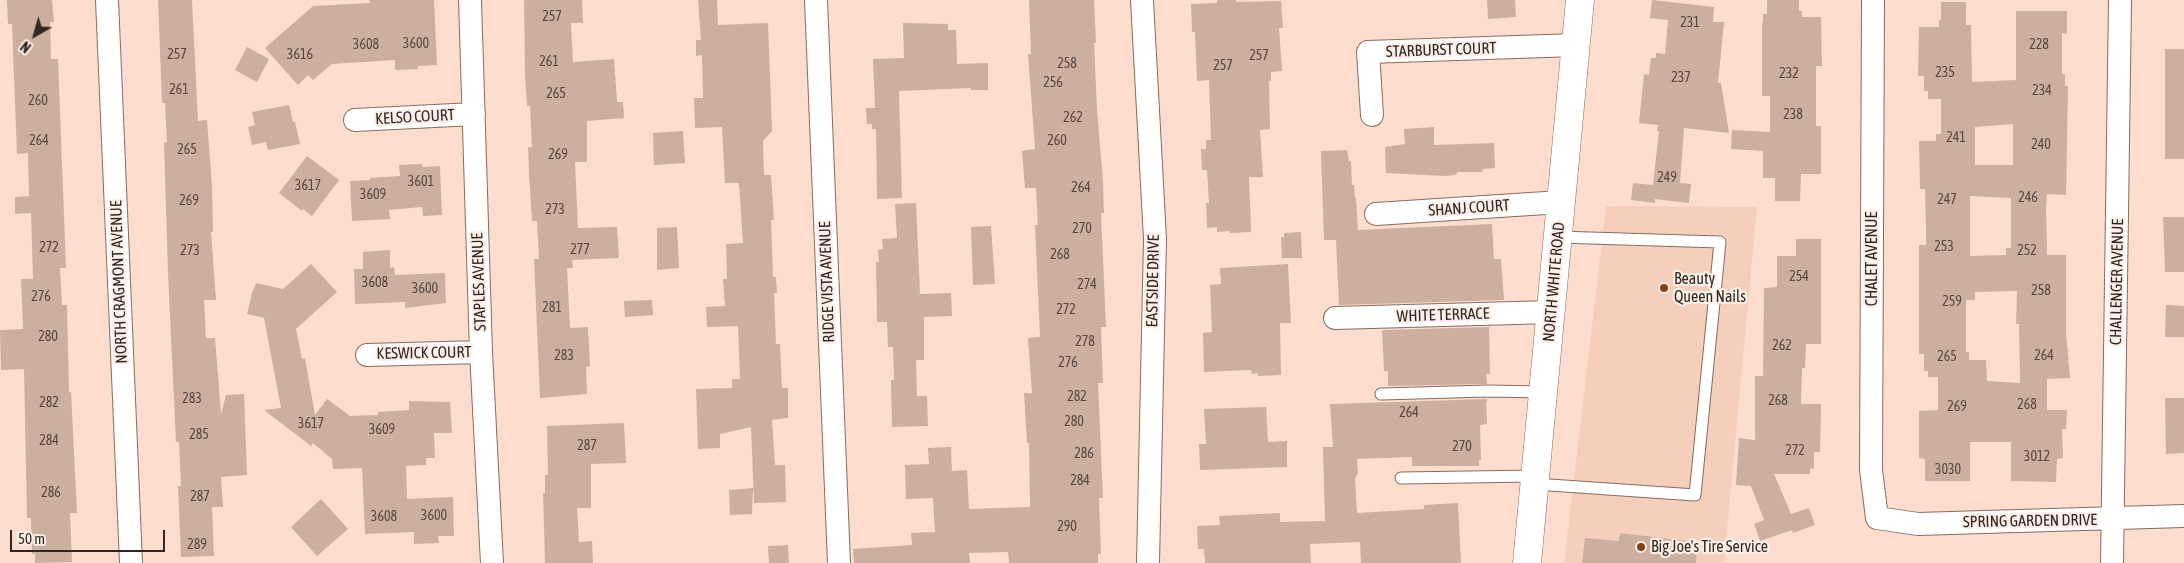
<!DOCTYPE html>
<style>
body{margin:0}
#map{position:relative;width:2184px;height:563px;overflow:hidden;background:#fdddcd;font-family:"Asap Condensed",sans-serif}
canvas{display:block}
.north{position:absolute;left:10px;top:10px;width:50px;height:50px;-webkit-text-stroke:4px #fcefe8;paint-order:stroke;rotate:218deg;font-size:14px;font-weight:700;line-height:20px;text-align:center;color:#312620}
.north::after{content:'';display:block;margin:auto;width:18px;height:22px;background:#312620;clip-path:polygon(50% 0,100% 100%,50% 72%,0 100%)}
.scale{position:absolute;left:10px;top:530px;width:155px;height:22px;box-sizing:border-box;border:2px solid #312620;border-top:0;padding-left:6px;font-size:15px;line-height:18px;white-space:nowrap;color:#312620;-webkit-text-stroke:4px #fcefe8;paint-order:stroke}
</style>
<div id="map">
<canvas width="2184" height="563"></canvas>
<div class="north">N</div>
<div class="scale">50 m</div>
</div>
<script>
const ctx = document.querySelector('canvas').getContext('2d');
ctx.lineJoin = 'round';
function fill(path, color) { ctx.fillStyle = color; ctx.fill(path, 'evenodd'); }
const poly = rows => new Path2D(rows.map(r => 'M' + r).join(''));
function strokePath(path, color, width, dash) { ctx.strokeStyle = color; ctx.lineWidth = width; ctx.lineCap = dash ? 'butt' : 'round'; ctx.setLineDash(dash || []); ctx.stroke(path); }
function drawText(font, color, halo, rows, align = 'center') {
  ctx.font = font + ' "Asap Condensed",sans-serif'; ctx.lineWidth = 4.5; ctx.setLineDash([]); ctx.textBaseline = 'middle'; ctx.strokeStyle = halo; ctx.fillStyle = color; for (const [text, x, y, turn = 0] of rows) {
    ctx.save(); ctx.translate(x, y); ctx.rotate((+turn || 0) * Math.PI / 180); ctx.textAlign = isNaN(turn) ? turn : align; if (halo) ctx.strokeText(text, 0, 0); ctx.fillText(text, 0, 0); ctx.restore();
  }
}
fill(poly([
 [1606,206,1757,207,1724,563,1564,563]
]), '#f6cfbc');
fill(poly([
 [7,0,52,0,54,22,50,22,51,59,58,59,66,268,60,268,62,305,67,305,69,392,71,392,77,513,70,513,72,562,35,563,35,554,32,554,31,518,27,518,24,369,1,370,0,330,23,329,21,279,33,279,31,213,15,214,15,197,29,196,28,153,17,154,12,24,8,24],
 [158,0,192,0,198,121,207,120,212,186,213,232,211,232,216,300,204,300,206,338,215,338,221,414,226,395,244,394,247,475,221,477,223,507,212,507,214,556,181,557,178,486,181,486,179,442,176,442,168,274,164,143,167,142,165,103,162,103,161,76],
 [369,0,434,0,437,65,418,66,418,69,395,70,395,60,332,64,313,80,308,75,298,85,265,48,313,6,370,3],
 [524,0,582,0,583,23,571,23,573,62,614,59,617,102,623,102,624,118,587,121,587,162,575,162,578,228,617,227,619,258,572,260,573,268,567,268,570,328,588,327,590,366,586,367,587,394,540,398,534,259,539,259,537,221,532,221,529,173,528,147,532,147,531,127,530,106,527,106,525,74],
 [698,0,717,0,718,25,768,23,772,131,763,141,764,175,771,175,774,220,771,220,773,277,776,277,777,293,774,293,776,344,780,344,782,388,788,388,788,418,772,420,775,465,785,465,786,502,754,503,751,427,720,434,720,448,698,449,696,389,732,388,732,379,740,379,738,326,707,327,706,307,725,306,723,279,727,279,726,244,743,243,739,183,725,183,722,127,695,128,694,98,703,98,702,55,696,56,696,40,701,40],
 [1029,0,1094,0,1096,43,1094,43,1097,109,1103,182,1104,213,1101,213,1106,327,1101,327,1103,383,1098,383,1103,498,1099,498,1101,554,1098,554,1098,563,1009,563,1008,552,969,553,970,563,854,563,853,549,912,545,911,533,935,532,933,498,906,499,905,465,929,464,928,448,951,447,952,471,967,470,969,509,1030,507,1029,443,1027,443,1024,393,1032,393,1028,338,1040,337,1035,225,1038,225,1036,188,1025,188,1022,151,1035,149,1028,54,1031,54],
 [1217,0,1236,0,1236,2,1281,1,1283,28,1279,28,1282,71,1271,72,1271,81,1269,81,1270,129,1260,130,1263,177,1249,177,1251,232,1230,233,1230,231,1217,232,1217,227,1207,228,1206,203,1209,203,1207,170,1202,170,1201,149,1206,149,1206,140,1211,140,1209,80,1197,81,1195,32,1192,32,1191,4,1217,3],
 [1487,0,1515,0,1516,17,1488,19],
 [1652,0,1714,7,1713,22,1724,22,1718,83,1721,83,1729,133,1684,128,1680,183,1691,184,1689,203,1655,199,1655,203,1631,200,1633,183,1653,185,1659,131,1657,131,1658,125,1639,123,1644,74,1649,75,1651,58,1656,58,1656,53,1665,54,1668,20,1650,18],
 [1767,0,1799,0,1799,11,1802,11,1802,17,1821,17,1822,66,1816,66,1816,126,1821,126,1821,174,1801,174,1800,201,1775,201,1775,178,1763,178,1763,151,1731,149,1732,130,1770,132,1770,96,1762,96,1762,23,1763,23,1763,14,1767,14],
 [1941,2,1966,2,1966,25,1971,25,1972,82,2016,80,2016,11,2067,11,2067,34,2062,33,2062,74,2065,74,2065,86,2068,86,2066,195,2047,194,2046,207,2047,255,2066,255,2066,331,2070,378,2047,379,2047,410,2067,410,2066,429,2062,429,2063,458,2057,459,2056,482,2011,481,2011,442,1970,442,1970,481,1925,481,1925,459,1919,458,1919,411,1938,410,1938,377,1928,377,1928,371,1924,371,1924,354,1919,354,1919,245,1926,245,1926,229,1925,189,1920,189,1919,141,1936,141,1936,134,1941,134,1941,99,1928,99,1928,91,1924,91,1924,76,1918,76,1919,27,1939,27,1939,20,1941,20],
 [2013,124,2013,165,1975,165,1975,127],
 [1970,196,2011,198,2011,248,2006,248,2006,255,1970,256],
 [2017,291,2016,324,2019,324,2020,383,1987,381,1986,360,1969,360,1969,352,1966,352,1966,300,1975,300,1975,292],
 [903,23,948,24,948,30,956,30,957,64,988,63,988,90,971,90,971,88,899,91,902,198,877,199,876,129,872,129,872,124,867,124,866,108,875,108,873,59,904,58],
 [247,47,269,59,257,82,235,70],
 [2165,49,2184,49,2184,159,2165,159],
 [289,105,293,122,295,122,300,144,268,150,266,142,252,145,248,127,255,125,252,112],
 [1434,127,1434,145,1494,143,1495,168,1482,169,1483,172,1458,172,1455,175,1446,176,1386,173,1385,147,1405,144,1404,129],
 [683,131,685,163,654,165,653,133],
 [1347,150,1349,161,1351,161,1352,185,1354,185,1355,198,1356,198,1358,230,1492,224,1494,259,1501,259,1504,300,1339,305,1336,240,1324,240,1321,153,1321,151],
 [307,156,339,180,312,216,303,209,302,211,279,193],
 [422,164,422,167,440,166,442,215,423,216,422,207,389,210,390,219,352,221,350,181,370,180,370,178,400,176,399,165],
 [916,203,920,294,951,293,952,316,924,317,924,360,916,360,917,396,927,396,928,426,892,427,891,380,894,380,893,347,888,347,887,322,877,322,876,262,879,262,878,250,883,249,882,239,897,238,895,204],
 [2163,217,2184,217,2184,272,2165,272],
 [991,226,995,284,973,285,971,227],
 [677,227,679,268,657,270,657,228],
 [1301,232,1302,258,1282,258,1281,237,1284,237,1284,233],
 [1796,239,1821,239,1821,344,1806,344,1805,368,1802,368,1801,404,1821,404,1820,452,1814,452,1814,469,1810,468,1810,474,1774,474,1791,514,1809,508,1815,525,1793,533,1792,530,1760,541,1754,524,1764,520,1751,486,1736,485,1739,438,1755,440,1755,376,1763,376,1764,288,1777,287,1777,256,1796,256],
 [390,250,390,268,394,267,395,275,445,273,446,303,405,308,405,302,355,304,354,269,363,269,363,252],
 [311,264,337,292,296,329,302,359,305,358,315,415,327,399,350,416,378,415,378,412,409,410,409,401,450,402,452,433,434,433,435,458,426,458,426,465,406,466,407,499,453,497,454,536,438,536,439,543,414,544,414,532,365,534,362,468,333,469,332,459,313,443,311,446,264,410,281,408,264,318,247,314,252,293,256,283,283,289],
 [1288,264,1291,323,1280,323,1281,375,1258,376,1258,373,1252,374,1251,370,1248,370,1204,372,1203,333,1212,332,1210,285,1221,284,1220,268],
 [652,300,653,315,625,317,624,301],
 [2166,305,2184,306,2184,337,2165,337],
 [1489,327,1490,374,1486,374,1487,384,1388,386,1388,371,1384,371,1382,330],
 [2165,398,2184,398,2184,453,2166,454],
 [1487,399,1487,402,1486,402,1487,424,1480,425,1481,460,1479,460,1479,466,1412,466,1412,457,1357,459,1358,473,1355,479,1357,513,1424,509,1424,505,1458,503,1461,563,1361,563,1360,542,1310,544,1311,563,1205,563,1204,549,1198,549,1197,526,1220,525,1219,516,1280,513,1280,522,1325,521,1323,447,1333,447,1330,404],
 [1266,407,1268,442,1287,441,1287,467,1200,470,1199,444,1206,444,1204,409],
 [624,423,626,463,591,464,591,508,577,508,579,542,592,541,593,563,545,563,543,493,545,493,545,475,548,475,547,426],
 [753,488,752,514,730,515,729,490],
 [321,499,348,529,317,556,291,527],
 [1620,533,1688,541,1688,544,1697,545,1696,563,1582,563,1585,538,1619,541],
 [788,545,789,563,769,563,768,546]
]), '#cdafa0');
const lane = poly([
 [1381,394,1488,391,1543,392],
 [1401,478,1535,476],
 [1535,484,1695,495,1720,242,1558,237]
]);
const street = poly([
 [107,0,131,563],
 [470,0,481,352,492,563],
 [816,0,839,563],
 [1142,0,1155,239,1148,563],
 [1873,0,1871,470,1877,518,1918,524,2184,516],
 [1372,115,1368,52,1576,45],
 [355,120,474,114],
 [1376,214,1561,202],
 [1335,318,1551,312],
 [367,355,481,352],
 [2112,563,2120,0]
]);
const secondary = poly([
 [1527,563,1580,0]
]);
strokePath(lane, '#886c5e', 13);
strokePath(street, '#886c5e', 24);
strokePath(secondary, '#886c5e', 29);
strokePath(lane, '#fff', 11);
strokePath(street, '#fff', 22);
strokePath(secondary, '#fff', 28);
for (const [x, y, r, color] of [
 [1664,288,5,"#874219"],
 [1641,547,5,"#874219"]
]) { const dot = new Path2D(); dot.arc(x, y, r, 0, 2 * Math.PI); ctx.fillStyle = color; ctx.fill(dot); strokePath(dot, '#fcefe8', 2); }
drawText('14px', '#584840', null, [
 ["257",552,17],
 ["231",1690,23],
 ["3600",416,44],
 ["3608",366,45],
 ["228",2039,45],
 ["257",177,55],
 ["3616",300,55],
 ["257",1259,56],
 ["261",549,62],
 ["258",1067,64],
 ["257",1223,66],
 ["235",1945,73],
 ["232",1789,74],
 ["237",1681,78],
 ["256",1053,83],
 ["261",179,90],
 ["234",2042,91],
 ["265",556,94],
 ["260",38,101],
 ["238",1793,115],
 ["262",1073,118],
 ["241",1956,138],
 ["264",39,141],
 ["260",1057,141],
 ["240",2041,145],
 ["265",187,150],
 ["269",558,155],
 ["249",1667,178],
 ["3601",421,182],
 ["3617",308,186],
 ["264",1081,188],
 ["3609",373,195],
 ["246",2028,198],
 ["247",1947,200],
 ["269",189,201],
 ["273",555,210],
 ["270",1082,229],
 ["253",1944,247],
 ["272",49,248],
 ["277",580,250],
 ["273",190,251],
 ["252",2027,251],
 ["268",1060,255],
 ["254",1799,277],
 ["3608",375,283],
 ["274",1087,285],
 ["3600",425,289],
 ["258",2041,291],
 ["276",41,297],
 ["259",1952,302],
 ["281",552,308],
 ["272",1066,310],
 ["280",48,337],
 ["278",1085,342],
 ["262",1782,346],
 ["283",564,356],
 ["264",2044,356],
 ["265",1947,357],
 ["276",1068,363],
 ["282",1077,397],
 ["283",192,399],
 ["268",1778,401],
 ["282",49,403],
 ["268",2027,405],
 ["269",1957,407],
 ["264",1409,413],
 ["280",1074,422],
 ["3617",311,424],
 ["3609",382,430],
 ["285",199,435],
 ["284",49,441],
 ["287",587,446],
 ["270",1462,447],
 ["272",1795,451],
 ["286",1084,454],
 ["3012",2037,457],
 ["3030",1948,470],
 ["284",1080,481],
 ["286",51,493],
 ["287",200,497],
 ["3600",434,516],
 ["3608",384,517],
 ["290",1067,527],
 ["289",197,545]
]);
drawText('16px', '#312620', '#fcefe8', [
 ["STARBURST COURT",1441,50,-2],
 ["KELSO COURT",415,117,-3],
 ["SHANJ COURT",1469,208,-4],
 ["CHALET AVENUE",1872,259,-90],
 ["EASTSIDE DRIVE",1153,281,-89],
 ["NORTH CRAGMONT AVENUE",119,282,-92],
 ["STAPLES AVENUE",479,282,-92],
 ["RIDGE VISTA AVENUE",827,282,-92],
 ["NORTH WHITE ROAD",1554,282,-85],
 ["CHALLENGER AVENUE",2117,282,-89],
 ["WHITE TERRACE",1443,315,-2],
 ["KESWICK COURT",424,353,-1],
 ["SPRING GARDEN DRIVE",2030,521,-1]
]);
drawText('16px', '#312620', '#fcefe8', [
 ["Beauty",1674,279],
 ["Queen Nails",1674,297],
 ["Big Joe's Tire Service",1651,547]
], 'left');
</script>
